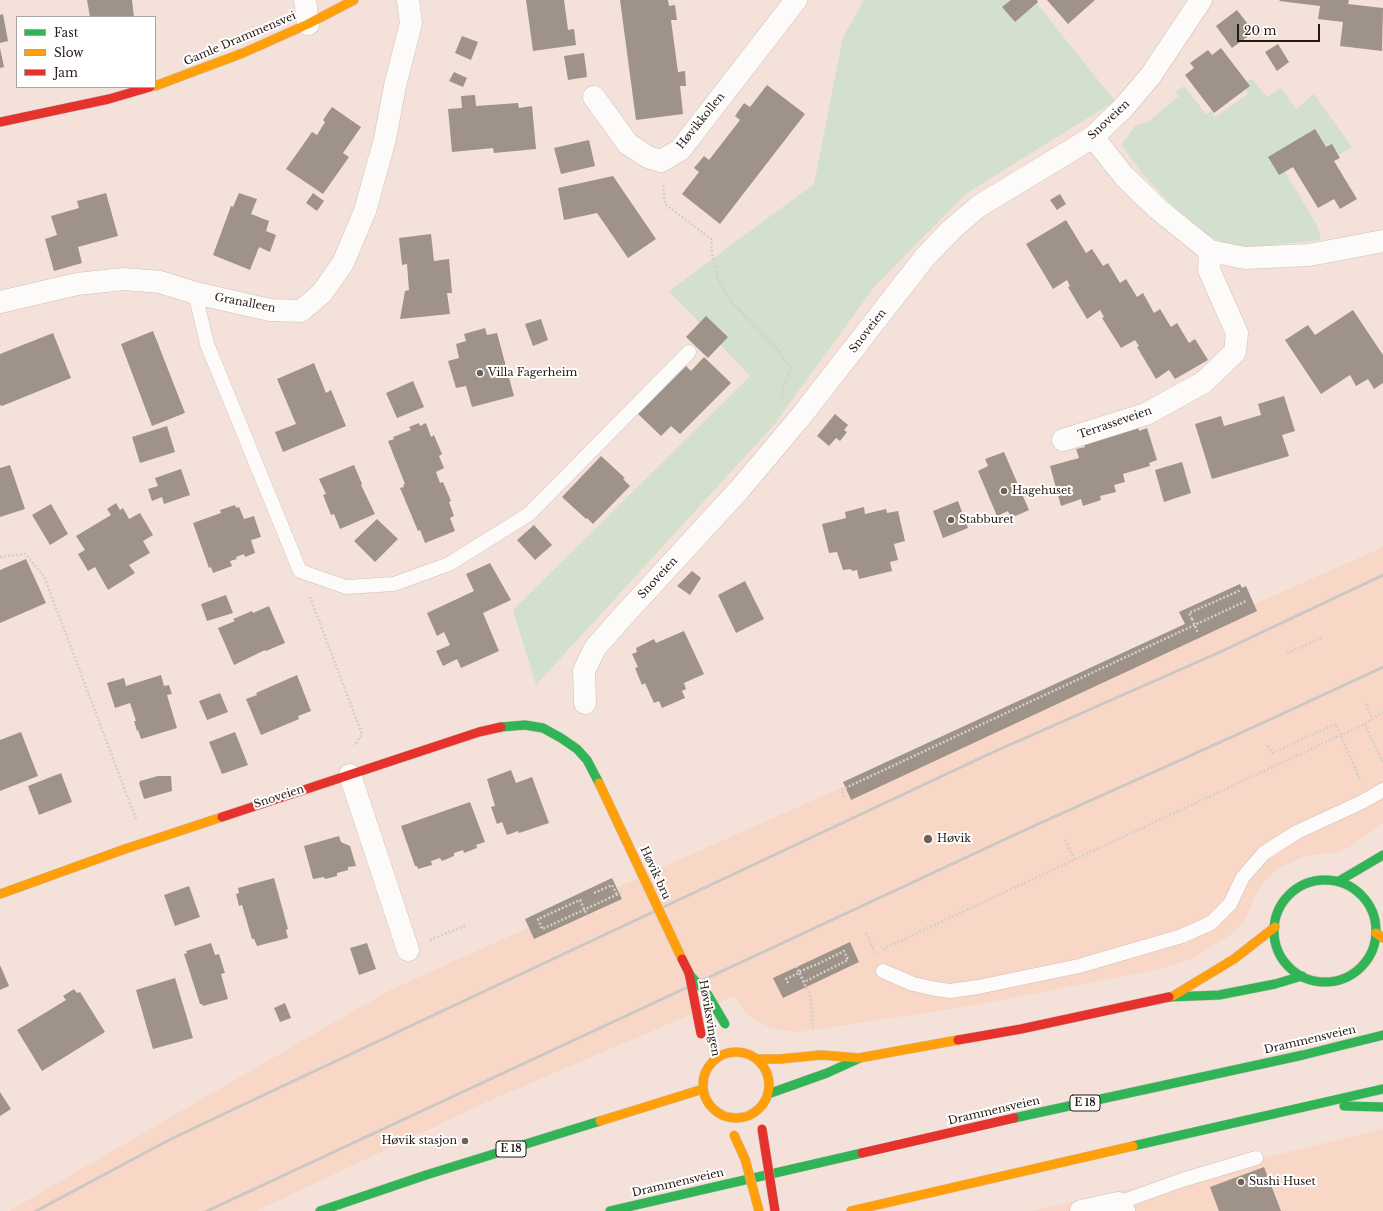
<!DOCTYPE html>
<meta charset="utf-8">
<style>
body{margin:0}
#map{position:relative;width:1383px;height:1211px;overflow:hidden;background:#f4e2da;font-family:"Libre Baskerville",serif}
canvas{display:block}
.legend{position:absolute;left:16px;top:16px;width:140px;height:72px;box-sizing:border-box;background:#fff;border:1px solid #a9a3a1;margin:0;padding:5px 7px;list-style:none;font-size:12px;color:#271a13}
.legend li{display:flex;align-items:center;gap:8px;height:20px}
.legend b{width:20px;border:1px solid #a9a3a1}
.scale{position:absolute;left:1237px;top:24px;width:83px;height:18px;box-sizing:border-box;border:2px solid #271a13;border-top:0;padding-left:5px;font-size:12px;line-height:14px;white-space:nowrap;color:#271a13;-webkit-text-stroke:3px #fff;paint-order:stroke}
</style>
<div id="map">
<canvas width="1383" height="1211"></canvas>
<ul class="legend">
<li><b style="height:5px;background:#30b455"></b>Fast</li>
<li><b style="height:5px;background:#ff9f0a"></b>Slow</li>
<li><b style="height:5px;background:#e5322d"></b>Jam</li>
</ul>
<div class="scale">20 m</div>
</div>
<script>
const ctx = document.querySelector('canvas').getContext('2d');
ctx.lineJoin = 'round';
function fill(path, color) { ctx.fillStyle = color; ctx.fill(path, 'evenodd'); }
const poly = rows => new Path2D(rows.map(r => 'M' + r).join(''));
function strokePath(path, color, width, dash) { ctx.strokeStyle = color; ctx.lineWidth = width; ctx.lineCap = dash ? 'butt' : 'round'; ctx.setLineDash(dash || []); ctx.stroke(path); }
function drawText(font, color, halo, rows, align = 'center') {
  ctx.font = font + ' "Libre Baskerville",serif'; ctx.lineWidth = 4; ctx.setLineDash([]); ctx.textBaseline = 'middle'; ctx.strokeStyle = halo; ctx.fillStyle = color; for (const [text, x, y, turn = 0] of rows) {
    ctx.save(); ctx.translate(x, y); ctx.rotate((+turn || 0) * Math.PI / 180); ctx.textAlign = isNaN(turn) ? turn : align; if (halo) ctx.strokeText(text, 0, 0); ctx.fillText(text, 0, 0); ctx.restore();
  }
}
fill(poly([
 [1383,547,1383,822,1350,847,1339,852,1305,856,1276,870,1264,882,1256,894,1245,920,1235,932,1195,957,1171,966,1145,972,965,1007,799,1032,780,1030,767,1026,750,1017,734,996,493,1099,256,1211,9,1211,388,991,676,861],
 [1383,1129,1383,1211,1033,1211,1284,1153]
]), '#f8d7c7');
fill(poly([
 [864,0,1034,0,1115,101,967,193,875,286,773,426,536,685,513,610,750,376,669,291,814,184,843,37],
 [1252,79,1267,97,1281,88,1296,109,1314,94,1352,147,1337,156,1276,157,1317,225,1321,240,1254,247,1228,244,1209,236,1172,205,1145,177,1121,145,1135,126,1148,122,1179,96,1175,92,1184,86,1206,114,1211,111,1215,117,1248,94,1243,83]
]), '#d3e0ce');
fill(poly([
 [87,0,132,0,134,17,90,17],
 [526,0,564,0,568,30,574,29,576,45,533,51],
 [620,0,668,0,669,6,675,5,677,20,671,20,678,72,685,71,686,86,680,86,683,114,636,120],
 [1011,0,1037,0,1038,2,1015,22,1002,7],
 [1047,0,1095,0,1068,24],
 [1280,0,1349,0,1348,4,1383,8,1382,51,1340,46,1343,22,1318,19,1320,6,1279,1],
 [1237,10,1254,32,1232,48,1216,26],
 [3,14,8,41,0,43,0,15],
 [462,36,478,42,471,60,455,53],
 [1278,44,1289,62,1277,71,1265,52],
 [0,48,4,67,0,68],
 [1221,48,1250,86,1214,113,1185,75,1194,68,1190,63,1208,50,1212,55],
 [584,53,587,77,568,80,564,56],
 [454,72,467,78,463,87,449,81],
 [767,85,805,114,720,224,682,194,699,172,694,168,704,156,709,160,740,120,735,116,744,103,750,107],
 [475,95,476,106,518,103,519,108,532,106,536,149,494,153,493,148,452,152,448,109,462,108,461,96],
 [332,107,361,127,343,153,349,157,323,194,286,169,312,132,317,135,325,122,323,120],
 [1315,129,1326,147,1332,144,1340,158,1334,161,1357,199,1340,209,1334,199,1318,208,1293,167,1279,175,1268,157],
 [589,140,595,166,561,174,554,148],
 [613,176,656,239,628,258,597,213,564,220,558,188],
 [106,193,118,236,78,247,82,263,54,271,45,239,57,235,51,216,79,208,77,201],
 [239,193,257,199,251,214,269,221,266,231,276,235,270,252,259,247,250,270,213,255,231,206,233,207],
 [313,193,324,201,317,211,306,203],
 [1060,194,1066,204,1057,210,1050,200],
 [1066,220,1086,253,1092,249,1103,266,1108,263,1120,283,1126,279,1137,297,1143,293,1154,313,1160,309,1171,327,1177,323,1189,343,1195,339,1208,360,1175,379,1169,370,1156,379,1137,347,1139,346,1135,340,1121,348,1102,318,1104,317,1100,310,1087,319,1068,287,1070,286,1067,280,1053,289,1026,244],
 [431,234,434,261,449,259,452,293,447,293,450,314,400,319,405,291,409,290,407,264,402,265,399,238],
 [1353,310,1383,355,1383,383,1374,389,1368,379,1356,386,1350,375,1321,394,1285,340,1308,325,1315,335],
 [706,316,728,337,708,358,686,337],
 [541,319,548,340,533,346,525,324],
 [485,328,487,335,497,333,514,396,472,407,466,386,456,388,448,361,459,358,456,344,466,341,464,334],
 [153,331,185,413,152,426,121,344],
 [53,333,71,378,2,406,0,405,0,354],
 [704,357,731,383,680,434,671,426,661,436,638,414,686,366,691,371],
 [314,363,326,393,331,390,346,426,283,452,275,432,296,424,277,379],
 [413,381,424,407,397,418,386,393],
 [1284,396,1295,431,1282,435,1289,456,1212,479,1195,424,1221,416,1224,426,1261,415,1258,404],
 [835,414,848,425,844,430,847,432,840,441,836,438,829,446,817,436],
 [419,423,420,426,426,423,431,437,434,435,442,454,439,456,444,468,436,472,440,483,443,482,451,501,449,502,454,516,450,518,455,531,425,543,420,530,418,531,400,488,404,487,403,485,405,484,388,441,394,439,393,437,411,430,409,427],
 [167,426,175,452,140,463,132,437],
 [1138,426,1139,431,1147,428,1157,460,1149,463,1150,466,1123,474,1125,482,1114,485,1116,492,1100,496,1101,500,1083,506,1081,499,1061,506,1050,466,1079,458,1076,449,1085,447,1083,441],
 [1004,452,1029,510,1011,518,1008,511,997,516,978,471,988,466,985,459],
 [601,456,625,478,623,479,630,486,593,524,587,518,586,519,562,497],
 [1182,462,1191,493,1164,502,1155,470],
 [10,465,25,509,0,517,0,468],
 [354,465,362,484,361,485,375,514,340,529,334,514,331,515,323,495,326,494,319,479],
 [181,469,190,495,164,504,162,497,152,501,148,489,158,486,155,478],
 [958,501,968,528,943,538,933,511],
 [116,503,120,510,123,508,129,519,140,513,153,535,143,541,150,553,129,565,135,573,108,590,95,567,88,571,78,554,85,550,76,536,111,515,107,509],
 [51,504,68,534,50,545,32,515],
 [235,505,236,508,239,507,244,519,254,516,261,537,251,540,255,553,245,557,244,554,236,557,237,559,230,561,232,566,213,573,211,567,209,568,193,523,221,513,220,510],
 [864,507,865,514,886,509,887,513,898,511,905,541,894,544,898,560,890,562,892,571,859,579,857,570,853,571,850,569,843,570,837,552,829,553,822,524,846,518,845,512],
 [377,519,398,539,375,562,354,541],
 [534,525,552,545,535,560,517,540],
 [26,559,46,603,0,623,0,570],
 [490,563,511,600,483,613,499,651,461,668,457,659,443,666,436,651,450,645,444,632,437,636,427,613,474,591,466,574],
 [692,571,701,578,690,595,677,586],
 [745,581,764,619,736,633,718,595],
 [1240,584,1242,588,1246,586,1257,611,851,800,843,782,1185,624,1179,612],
 [226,595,233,613,207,621,201,604],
 [269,606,285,643,266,651,265,650,234,665,218,628,235,621,233,619,252,611,253,613],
 [684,631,704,674,684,683,686,689,682,691,685,698,662,708,659,701,654,703,645,683,642,685,635,668,638,667,632,654,637,652,636,648,654,639,656,643],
 [161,675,164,686,169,685,172,694,167,695,177,728,141,739,138,730,137,731,134,721,136,721,130,703,115,708,107,683,124,678,126,686],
 [297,675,311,711,298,716,299,719,261,735,246,699,257,695,256,693],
 [220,693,228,712,207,720,199,701],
 [21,732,38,776,0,791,0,740],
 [235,732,248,765,222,774,209,742],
 [511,770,516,783,532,777,549,823,519,833,518,831,507,835,502,822,497,824,491,807,495,806,487,779],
 [61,773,72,802,39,815,28,786],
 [158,776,171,776,172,791,144,799,139,783,140,782,140,781],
 [470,802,485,842,476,845,477,848,464,853,463,850,454,853,454,856,442,861,440,858,431,861,432,865,418,869,417,866,415,866,401,826],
 [339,836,341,842,350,846,356,866,348,867,348,870,337,873,337,876,325,879,324,877,313,879,304,846],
 [274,878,288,929,286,930,288,938,257,946,254,939,252,939,242,905,239,906,236,894,239,893,238,888],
 [612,878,622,899,534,939,525,919],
 [189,886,200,917,175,926,164,895],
 [850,942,859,962,783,998,773,978],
 [211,943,215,955,219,954,225,973,221,974,228,999,203,1006,202,1004,200,1004,184,954,187,953,186,951],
 [367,943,376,969,359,975,350,948],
 [0,965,9,986,0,990],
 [175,978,193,1038,153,1049,136,990],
 [74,989,77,993,80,992,105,1032,42,1071,17,1030,66,1000,63,996],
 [285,1003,291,1018,280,1022,274,1008],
 [0,1092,11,1109,0,1116],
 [1264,1167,1281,1211,1219,1211,1210,1187]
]), '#9e9289');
const lane = poly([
 [195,293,207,344,300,571,346,587,394,584,449,564,529,514,689,352],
 [883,971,913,984,936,989,950,991,978,987,1079,966,1182,936,1211,923,1230,904,1243,877,1264,853,1297,832,1362,802,1383,790],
 [1124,1206,1118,1203,1182,1180,1256,1158]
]);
const street = poly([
 [305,0,308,24],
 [594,97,628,144,648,157,661,161,680,150,796,0],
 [1093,137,1124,176,1158,209,1210,251,1245,258,1309,255,1383,241],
 [0,302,77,284,124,279,160,282,195,293,270,310,301,311,322,293,343,263,365,211,385,139,395,86,411,23,408,0],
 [1063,440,1146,414,1204,382,1235,352,1237,333,1209,270,1210,251],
 [585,703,584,671,595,648,626,613,739,490,802,415,925,257,952,229,979,206,1093,137,1125,106,1151,75,1201,0],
 [350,775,408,950],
 [1081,1211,1118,1203,1124,1211]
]);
const fast = poly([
 [501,727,525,725,543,728,561,738,577,749,587,760,599,783],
 '1274 931a51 51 0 1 1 102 0a51 51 0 1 1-102 0Z',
 [1339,881,1383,855],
 [1169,997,1219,995,1275,984,1302,976],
 [768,1094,827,1073,858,1059],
 [1344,1106,1383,1107],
 [1014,1118,1303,1055,1383,1035],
 [1133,1146,1383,1089],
 [320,1211,426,1175,600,1121],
 [610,1211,862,1153]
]);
const slow = poly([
 [155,86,243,53,308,24,354,0],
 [0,894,125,849,222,817],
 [1376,933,1383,938],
 [1173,996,1234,959,1275,927],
 '703 1085a33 33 0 1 1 66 0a33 33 0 1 1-66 0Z',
 [757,1059,780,1059,821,1055,859,1058,958,1040],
 [600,1121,703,1089],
 [851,1211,1133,1146]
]);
const jam = poly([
 [0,122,109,99,150,87],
 [222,817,479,732,501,727],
 [958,1040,1021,1029,1169,997],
 [862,1153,1014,1118]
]);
strokePath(lane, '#cebfb8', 15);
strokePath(street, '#cebfb8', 23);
strokePath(fast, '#cebfb8', 10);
strokePath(slow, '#cebfb8', 10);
strokePath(jam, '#cebfb8', 10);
strokePath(poly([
 [663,185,665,204,711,239,712,253,718,280,732,302,775,347,791,368,781,395,783,397],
 [0,557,25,554,44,576,136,819],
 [310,597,362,734,354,746],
 [1192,619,1189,613,1241,590],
 [1287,653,1323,637],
 [1366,704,1372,719],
 [1365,724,1383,763],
 [1268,746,1272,753,1336,724,1360,780],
 [844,797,841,790,1246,601],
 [1065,840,1075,860],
 [594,893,612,885,617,895],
 [588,916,587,915,585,911,580,900,538,919,542,929,549,926,566,918,577,913,616,895,623,892],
 [866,933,875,953],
 [430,940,467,925],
 [883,949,1341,735,1365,724,1383,712],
 [796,966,804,982,848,960,844,951,820,963,810,967,799,972,811,998,813,1030],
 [788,983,786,979,799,973]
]), '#d4cecc', 2.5, [2, 2]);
strokePath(lane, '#fdfbf9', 14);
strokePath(street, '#fdfbf9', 22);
strokePath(fast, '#30b455', 9);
strokePath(slow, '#ff9f0a', 9);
strokePath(jam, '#e5322d', 9);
strokePath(poly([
 [36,1211,169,1140,251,1101,989,754,1220,652,1383,575],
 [207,1211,1025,830,1256,726,1383,667]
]), '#ccc7c5', 3);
const fastBridge = poly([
 [689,974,708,995,725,1024]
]);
const slowBridge = poly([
 [599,783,682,959],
 [734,1135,745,1159,759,1211]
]);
const jamBridge = poly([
 [682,959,689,973,701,1034],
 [762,1129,775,1211]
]);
strokePath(fastBridge, '#cebfb8', 10, []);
strokePath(slowBridge, '#cebfb8', 10, []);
strokePath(jamBridge, '#cebfb8', 10, []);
strokePath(poly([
 [1192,619,1198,633]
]), '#d4cecc', 2.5, [2, 2]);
strokePath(fastBridge, '#30b455', 9);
strokePath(slowBridge, '#ff9f0a', 9);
strokePath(jamBridge, '#e5322d', 9);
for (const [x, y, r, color] of [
 [480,373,4,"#6f6059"],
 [1004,491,4,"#6f6059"],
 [951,520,4,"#6f6059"],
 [928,839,5,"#6f6059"],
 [465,1141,4,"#6f6059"],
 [1241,1182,4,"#6f6059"]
]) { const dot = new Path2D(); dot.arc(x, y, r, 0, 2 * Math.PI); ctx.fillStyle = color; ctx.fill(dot); strokePath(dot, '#fff', 1.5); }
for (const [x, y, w] of [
 [1085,1103,30],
 [511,1149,30]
]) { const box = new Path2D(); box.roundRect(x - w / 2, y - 8, w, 16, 3); ctx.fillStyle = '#fff'; ctx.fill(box); strokePath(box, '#271a13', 1); }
drawText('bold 10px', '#271a13', null, [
 ["E 18",1085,1103],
 ["E 18",511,1149]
]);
drawText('11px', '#271a13', '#fff', [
 ["Gamle Drammensvei",240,39,-23],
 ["Snoveien",1109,120,-43],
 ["Høvikkollen",701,121,-51],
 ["Granalleen",245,303,11],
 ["Snoveien",868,331,-52],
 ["Terrasseveien",1115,423,-19],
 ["Snoveien",658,578,-47],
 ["Snoveien",279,797,-18],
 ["Høvik bru",655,873,65],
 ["Høviksvingen",709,1018,80],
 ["Drammensveien",1310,1040,-13],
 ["Drammensveien",994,1111,-13],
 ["Drammensveien",678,1183,-13]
]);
drawText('11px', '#271a13', '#fff', [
 ["Villa Fagerheim",488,373],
 ["Hagehuset",1012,491],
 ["Stabburet",959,520],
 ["Høvik",937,839],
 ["Høvik stasjon",457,1141,"right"],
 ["Sushi Huset",1249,1182]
], 'left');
</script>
